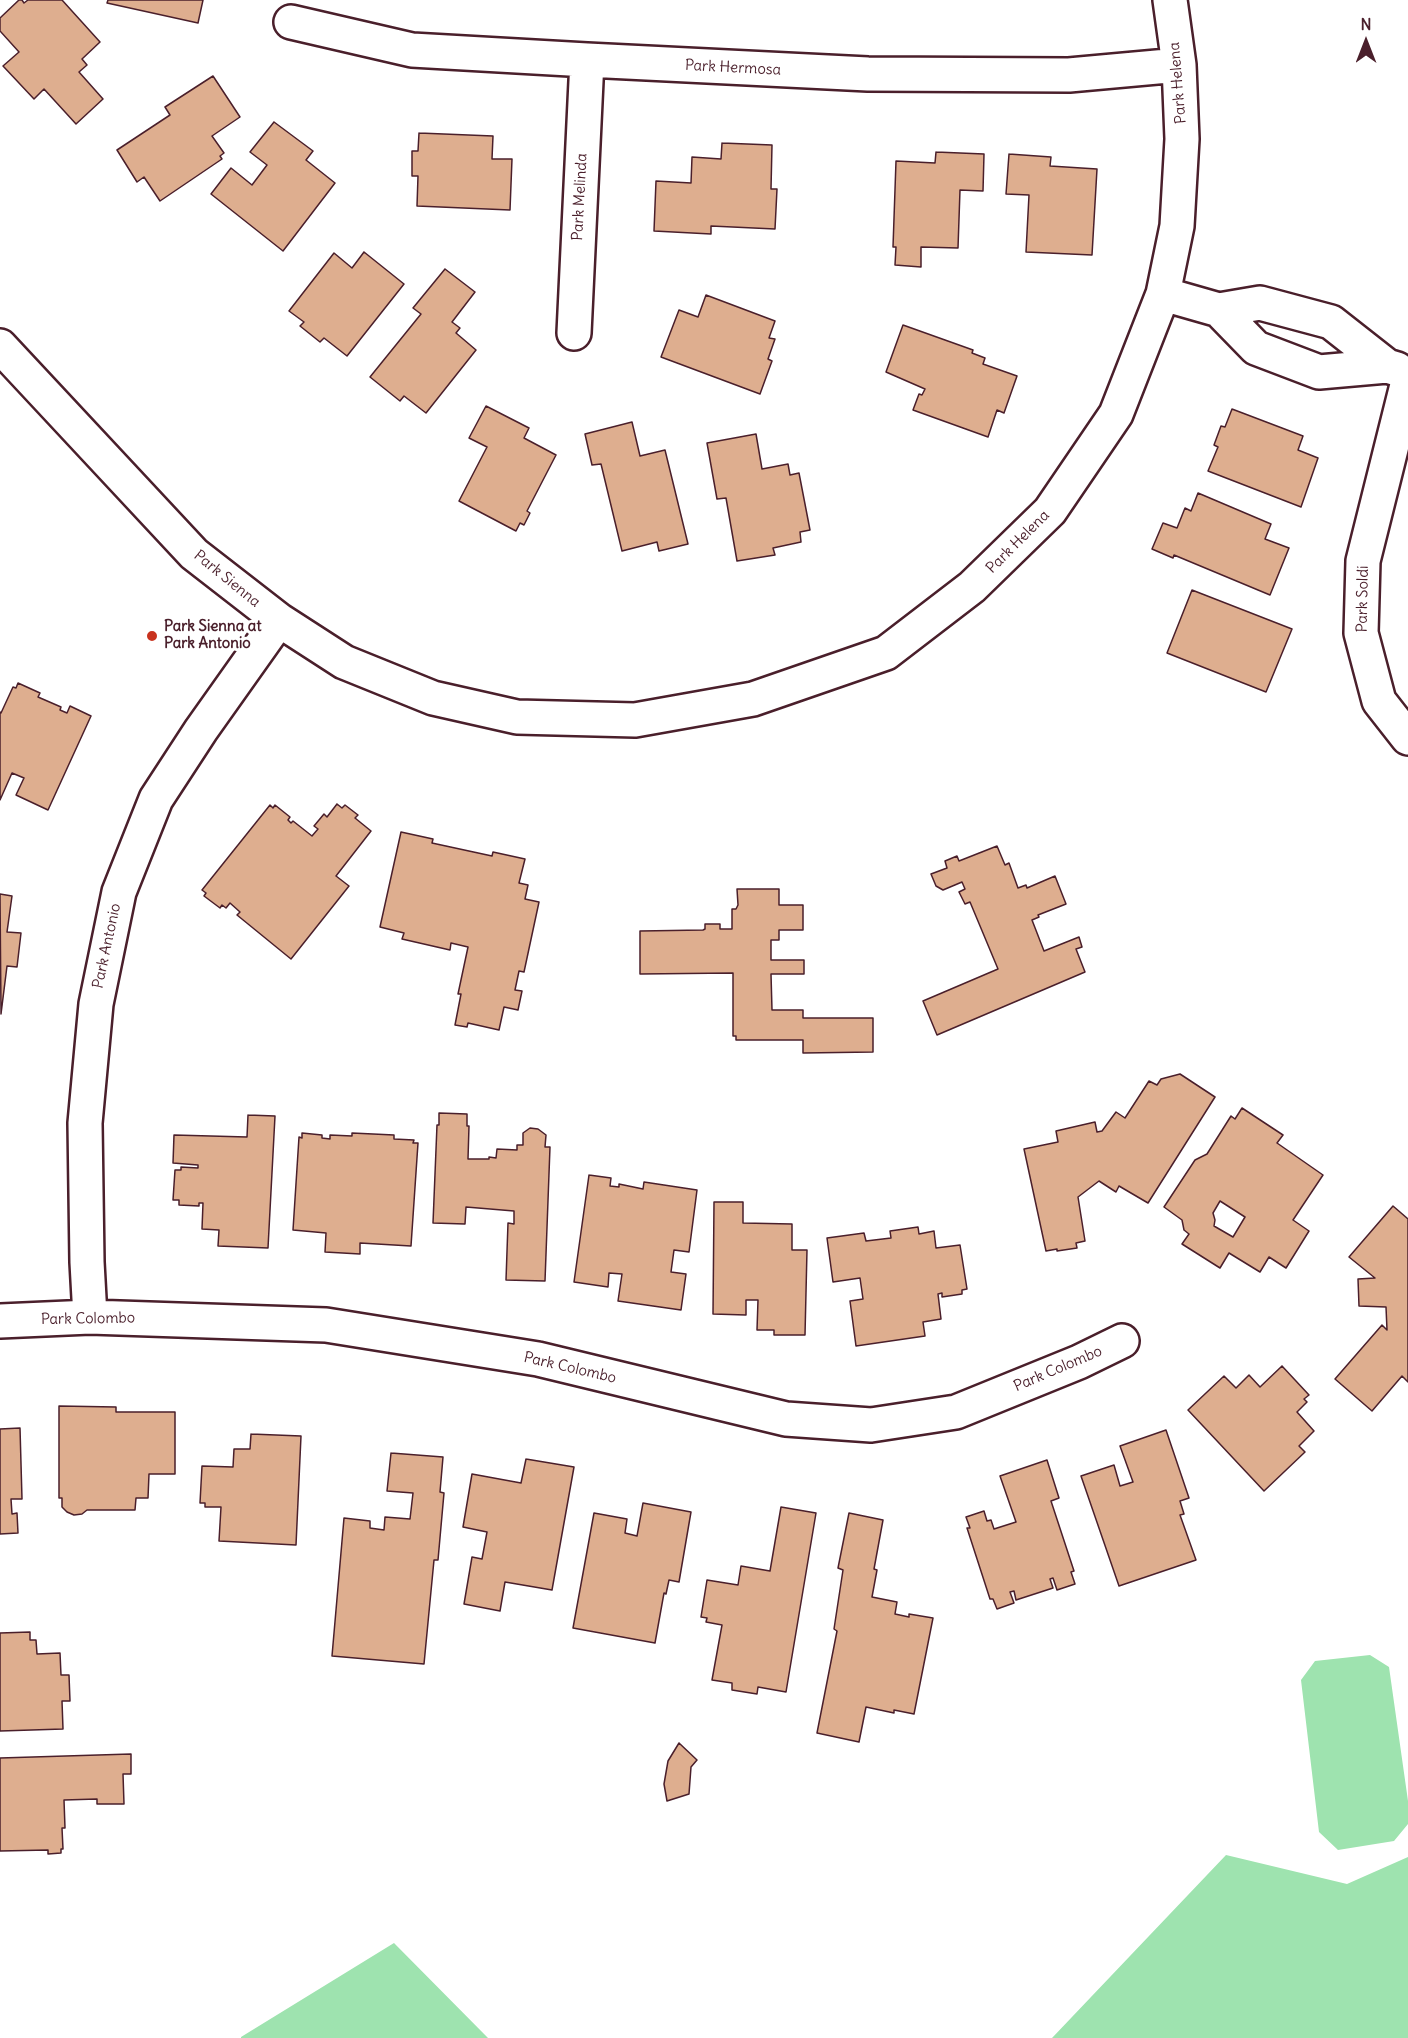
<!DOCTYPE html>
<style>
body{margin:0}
#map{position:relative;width:1408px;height:2038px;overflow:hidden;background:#fff;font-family:Delius,sans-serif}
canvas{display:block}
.north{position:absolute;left:1336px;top:12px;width:60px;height:60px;-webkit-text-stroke:4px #fff;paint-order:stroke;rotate:0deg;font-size:16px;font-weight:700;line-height:24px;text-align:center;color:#4a1f2b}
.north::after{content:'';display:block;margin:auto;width:21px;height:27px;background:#4a1f2b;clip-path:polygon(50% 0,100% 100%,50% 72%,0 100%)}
</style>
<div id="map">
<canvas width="1408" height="2038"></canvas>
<div class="north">N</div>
</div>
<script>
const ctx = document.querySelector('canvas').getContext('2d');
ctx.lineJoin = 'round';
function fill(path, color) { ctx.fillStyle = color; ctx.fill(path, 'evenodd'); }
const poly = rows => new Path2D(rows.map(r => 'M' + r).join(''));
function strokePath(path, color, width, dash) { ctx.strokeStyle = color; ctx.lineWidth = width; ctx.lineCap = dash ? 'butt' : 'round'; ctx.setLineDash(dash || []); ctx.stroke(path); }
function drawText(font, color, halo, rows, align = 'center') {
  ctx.font = font + ' Delius,sans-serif'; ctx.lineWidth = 6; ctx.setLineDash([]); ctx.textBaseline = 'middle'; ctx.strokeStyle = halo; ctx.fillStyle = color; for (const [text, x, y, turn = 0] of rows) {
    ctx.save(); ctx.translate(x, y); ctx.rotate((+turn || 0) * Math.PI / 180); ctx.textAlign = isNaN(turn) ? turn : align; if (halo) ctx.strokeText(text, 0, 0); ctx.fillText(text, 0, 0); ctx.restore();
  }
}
fill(poly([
 [1370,1655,1389,1667,1408,1801,1408,1824,1394,1841,1338,1850,1319,1832,1301,1680,1315,1661],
 [1226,1855,1347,1884,1408,1857,1408,2038,1052,2038],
 [394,1943,488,2038,241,2038,241,2037]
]), '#9ee3af');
const building = poly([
 [19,0,22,0,24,3,28,0,62,0,100,42,82,59,87,65,79,72,103,99,76,124,44,89,34,99,3,66,19,52,0,31,0,18,19,0],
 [108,0,203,0,198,23,107,3,108,0],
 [213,76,240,117,212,136,224,153,220,156,222,159,160,201,144,177,137,182,117,150,170,115,165,107,213,76],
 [274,122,313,151,306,160,335,183,283,251,211,194,231,168,252,185,267,165,250,152,274,122],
 [419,133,493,136,492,159,512,159,510,210,417,206,418,176,412,176,412,151,418,151,419,133],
 [722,143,772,145,771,189,777,189,775,229,711,226,711,234,654,231,656,181,691,183,692,157,721,159,722,143],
 [936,152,984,154,983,191,960,190,958,248,921,247,921,267,895,265,896,247,893,247,896,161,935,163,936,152],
 [1009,154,1051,157,1050,166,1097,169,1092,255,1026,252,1029,195,1006,194,1009,154],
 [364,252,404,284,347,356,324,338,320,342,300,326,304,322,289,311,334,253,352,268,364,252],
 [445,269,475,292,452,322,460,328,456,333,476,350,426,413,404,396,400,401,370,377,421,314,413,308,445,269],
 [706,295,775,321,769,338,775,339,768,359,772,361,760,394,661,357,679,310,698,317,706,295],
 [903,325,973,350,972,353,985,358,983,364,1017,376,1004,413,997,410,988,437,913,410,919,394,922,395,925,389,886,372,903,325],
 [486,406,529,428,524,438,556,455,527,511,530,513,524,525,520,523,516,531,459,501,487,447,469,438,486,406],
 [1232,409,1303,436,1298,450,1318,458,1301,507,1208,471,1218,447,1214,445,1221,426,1225,427,1232,409],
 [632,422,640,456,665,450,688,544,659,551,657,542,622,551,601,464,592,465,585,434,632,422],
 [756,434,762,469,788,464,790,475,799,473,810,530,800,532,801,542,773,548,775,555,737,561,726,498,717,499,707,443,756,434],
 [1198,493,1271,524,1265,539,1289,548,1270,595,1174,555,1173,558,1152,549,1163,523,1177,528,1185,508,1191,511,1198,493],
 [1192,590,1292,629,1266,692,1167,653,1192,590],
 [18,683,40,693,38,697,61,707,60,710,67,713,70,706,91,716,48,810,16,795,24,778,12,773,0,800,0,712,1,713,13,687,16,688,18,683],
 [337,804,342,808,345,805,358,815,355,818,371,831,336,876,349,886,291,959,237,915,240,912,230,903,226,908,222,905,220,908,204,896,206,893,202,890,270,805,273,808,275,805,290,817,288,820,291,823,293,821,312,836,318,829,314,826,324,814,327,817,337,804],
 [401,832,433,839,432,843,492,856,493,852,525,859,519,883,528,885,525,899,539,902,524,972,519,971,515,990,522,991,518,1010,504,1007,499,1030,468,1023,467,1027,455,1025,461,994,458,994,468,947,451,943,450,950,402,939,404,933,380,927,401,832],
 [997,846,1005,865,1009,863,1018,888,1026,885,1027,888,1055,876,1066,904,1038,915,1039,917,1032,920,1044,951,1079,937,1082,947,1076,949,1085,972,937,1035,923,1001,998,969,970,902,965,904,959,892,965,889,962,882,943,890,936,886,931,874,947,868,945,861,957,856,959,861,997,846],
 [737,889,779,889,779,905,803,905,803,930,779,930,779,940,771,940,771,960,804,960,804,974,771,974,772,1010,803,1010,803,1018,873,1018,873,1052,803,1053,803,1040,736,1040,736,1036,733,1036,733,973,640,974,640,931,703,930,705,929,705,924,720,924,720,929,732,929,732,909,736,909,738,905,737,889],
 [0,894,12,896,7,932,21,933,17,967,7,966,1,1014,0,894],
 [1180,1074,1215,1097,1148,1203,1119,1186,1116,1192,1099,1181,1078,1197,1085,1241,1076,1243,1077,1248,1057,1251,1057,1249,1046,1251,1024,1149,1058,1142,1056,1131,1095,1122,1097,1132,1102,1131,1116,1112,1125,1118,1149,1081,1157,1085,1161,1079,1180,1074],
 [1242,1108,1283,1135,1277,1143,1323,1175,1293,1220,1309,1231,1286,1268,1269,1257,1260,1272,1229,1253,1220,1268,1182,1244,1189,1234,1184,1230,1182,1220,1164,1207,1195,1160,1207,1154,1231,1116,1235,1119,1242,1108],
 [1220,1201,1245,1217,1233,1237,1214,1226,1215,1220,1213,1213,1220,1201],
 [439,1113,467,1114,467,1126,469,1126,468,1159,489,1159,489,1157,496,1158,497,1149,517,1150,517,1145,523,1145,523,1133,530,1128,538,1129,546,1135,545,1147,550,1147,545,1281,506,1280,508,1223,514,1224,514,1211,466,1207,465,1224,433,1223,437,1125,439,1125,439,1113],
 [248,1115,275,1116,268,1248,218,1246,219,1230,202,1229,203,1203,199,1203,199,1206,179,1205,179,1200,173,1200,175,1170,181,1170,181,1167,198,1168,198,1165,173,1163,174,1135,247,1137,248,1115],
 [302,1133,322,1135,322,1138,330,1139,330,1135,352,1136,352,1133,394,1135,394,1139,414,1140,413,1143,418,1143,411,1246,360,1243,360,1254,325,1252,326,1233,293,1230,299,1137,302,1138,302,1133],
 [589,1175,611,1178,610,1186,619,1187,619,1184,643,1189,644,1182,697,1190,689,1252,674,1250,671,1272,686,1274,681,1310,618,1301,622,1274,609,1273,608,1287,574,1282,589,1175],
 [714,1202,743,1202,743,1223,792,1224,792,1250,807,1250,805,1335,774,1335,774,1330,757,1330,758,1300,746,1300,746,1315,713,1314,714,1202],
 [1393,1206,1408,1219,1408,1382,1402,1376,1372,1411,1335,1379,1382,1325,1387,1330,1386,1307,1359,1306,1358,1279,1375,1278,1349,1257,1393,1206],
 [918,1227,919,1234,934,1231,936,1248,960,1245,967,1289,962,1290,962,1294,942,1297,942,1293,938,1294,941,1319,923,1322,925,1336,856,1346,850,1301,863,1299,860,1278,833,1282,827,1238,864,1233,866,1241,891,1238,890,1231,918,1227],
 [1282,1366,1309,1395,1304,1399,1307,1402,1297,1412,1314,1431,1299,1446,1305,1452,1264,1491,1188,1410,1224,1376,1236,1388,1249,1375,1260,1387,1282,1366],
 [59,1406,116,1407,116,1412,175,1412,175,1474,149,1474,148,1498,136,1498,135,1510,87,1510,82,1514,74,1515,67,1512,62,1507,62,1498,59,1498,59,1406],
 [20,1428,22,1499,11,1499,12,1514,17,1513,18,1533,0,1534,0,1429,20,1428],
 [1166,1430,1189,1498,1180,1501,1184,1514,1180,1515,1196,1560,1119,1586,1081,1476,1114,1465,1120,1486,1133,1482,1120,1446,1166,1430],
 [251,1434,301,1436,296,1545,219,1541,221,1507,205,1507,205,1503,200,1503,202,1466,233,1467,234,1449,250,1449,251,1434],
 [391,1453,443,1457,440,1492,444,1493,438,1560,434,1560,424,1664,332,1656,344,1518,370,1521,370,1528,384,1530,385,1517,410,1519,413,1493,387,1491,391,1453],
 [526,1459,574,1467,552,1590,505,1582,500,1611,464,1604,472,1557,482,1559,487,1532,463,1527,472,1474,521,1483,526,1459],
 [1047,1460,1059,1498,1051,1501,1074,1571,1071,1572,1075,1584,1057,1590,1053,1578,1050,1579,1053,1588,1016,1600,1014,1591,1010,1592,1014,1603,997,1609,993,1599,990,1599,967,1528,970,1528,966,1517,984,1511,987,1521,991,1520,994,1529,1016,1522,1000,1476,1047,1460],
 [643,1503,691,1512,679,1582,669,1580,666,1594,664,1593,655,1643,573,1628,594,1513,627,1519,625,1533,637,1536,643,1503],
 [781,1507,816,1513,786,1692,758,1687,757,1694,732,1690,732,1683,712,1680,722,1625,706,1622,707,1618,701,1617,707,1580,738,1585,741,1566,770,1571,781,1507],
 [849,1513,883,1520,874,1569,877,1570,872,1597,897,1602,895,1614,909,1617,909,1614,933,1618,914,1714,894,1710,894,1713,866,1707,859,1742,817,1733,837,1631,834,1629,843,1570,838,1568,849,1513],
 [30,1632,30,1640,36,1640,37,1654,60,1653,61,1675,69,1675,70,1701,62,1701,63,1729,0,1731,0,1633,30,1632],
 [679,1743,697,1760,691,1767,689,1794,667,1801,664,1784,668,1761,679,1743],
 [131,1754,131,1774,123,1774,124,1804,97,1804,97,1799,64,1800,65,1828,62,1828,63,1849,61,1849,61,1853,48,1854,48,1850,0,1851,0,1758,131,1754]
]);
fill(building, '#deae8f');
strokePath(building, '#4a1f2b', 1.5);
const street = poly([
 [291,22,412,50,587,60,868,74,1069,75,1179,65],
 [1163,294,1219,310,1260,303,1331,322,1387,366],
 [1219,310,1256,348,1319,372,1387,366,1397,369],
 [574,333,587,60],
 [0,346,194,554,279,620,344,662,433,698,517,717,635,720,753,699,886,653,972,587,1050,511,1116,414,1163,294,1177,226,1182,139,1179,65,1170,0],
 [1408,381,1363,561,1361,633,1379,701,1408,738],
 [90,1317,87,1262,85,1123,96,1004,119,892,156,799,201,730,279,620],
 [0,1321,90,1317,326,1325,538,1359,786,1419,871,1425,956,1412,1079,1362,1122,1341]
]);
strokePath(street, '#4a1f2b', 38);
strokePath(street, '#fff', 33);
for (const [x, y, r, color] of [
 [152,636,6,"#c8321e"]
]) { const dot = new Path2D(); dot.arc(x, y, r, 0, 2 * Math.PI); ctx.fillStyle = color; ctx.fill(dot); strokePath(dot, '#fff', 2); }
drawText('15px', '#4a1f2b', '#fff', [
 ["Park Hermosa",733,68,3],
 ["Park Helena",1178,83,-95],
 ["Park Melinda",580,197,-87],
 ["Park Helena",1018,542,-45],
 ["Park Sienna",227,579,39],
 ["Park Soldi",1363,599,-89],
 ["Park Antonio",107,946,-78],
 ["Park Colombo",88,1319,-1],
 ["Park Colombo",570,1368,13],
 ["Park Colombo",1058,1369,-23]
]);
drawText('bold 15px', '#4a1f2b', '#fff', [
 ["Park Sienna at",164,627],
 ["Park Antonio",164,644]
], 'left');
</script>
